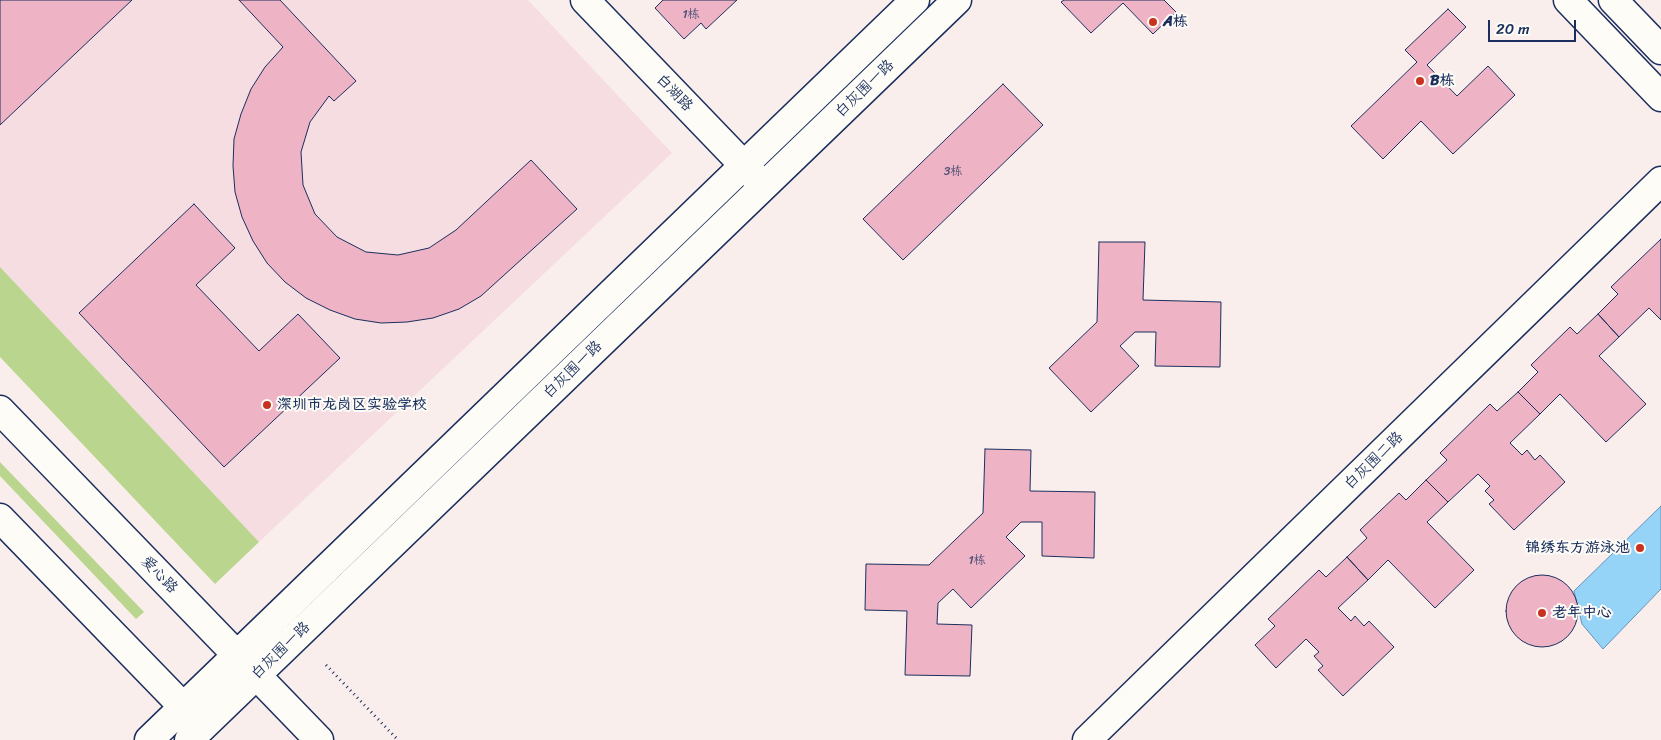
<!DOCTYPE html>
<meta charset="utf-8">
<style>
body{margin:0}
#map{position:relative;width:1661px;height:740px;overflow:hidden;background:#faeeed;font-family:Sriracha,sans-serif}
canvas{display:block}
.scale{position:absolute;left:1488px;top:20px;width:88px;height:22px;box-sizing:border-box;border:2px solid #1b2f5e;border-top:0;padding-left:6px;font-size:15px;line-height:18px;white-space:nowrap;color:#1b2f5e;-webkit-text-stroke:4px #fdfcf7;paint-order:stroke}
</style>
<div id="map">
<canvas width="1661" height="740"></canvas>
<div class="scale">20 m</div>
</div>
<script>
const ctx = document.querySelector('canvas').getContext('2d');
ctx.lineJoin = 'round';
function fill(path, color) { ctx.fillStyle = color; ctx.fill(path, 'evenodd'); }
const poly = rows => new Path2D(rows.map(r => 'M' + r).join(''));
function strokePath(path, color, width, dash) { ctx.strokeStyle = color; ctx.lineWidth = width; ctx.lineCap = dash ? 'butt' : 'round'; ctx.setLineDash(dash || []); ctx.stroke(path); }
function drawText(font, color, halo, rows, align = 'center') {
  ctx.font = font + ' Sriracha,"LXGW WenKai TC",sans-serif'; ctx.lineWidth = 4; ctx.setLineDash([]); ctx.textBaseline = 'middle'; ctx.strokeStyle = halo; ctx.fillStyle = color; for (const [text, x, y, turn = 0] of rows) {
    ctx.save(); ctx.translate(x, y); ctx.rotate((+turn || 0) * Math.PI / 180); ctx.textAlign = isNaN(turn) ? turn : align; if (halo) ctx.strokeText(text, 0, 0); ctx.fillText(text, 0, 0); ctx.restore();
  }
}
fill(poly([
 [0,0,528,0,672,153,259,542,0,267]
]), '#f6dde1');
fill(poly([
 [0,267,259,542,215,584,0,357],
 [0,462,144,612,136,619,0,476]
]), '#bad58d');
const water = poly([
 [1661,506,1661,589,1603,649,1582,624,1574,591,1661,506]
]);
fill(water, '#95d4f7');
strokePath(water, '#6492ba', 1);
const building = poly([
 [0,0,132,0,0,125,0,0],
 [239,0,280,0,356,81,334,101,329,96,310,122,301,152,303,185,315,214,337,237,366,252,398,255,429,248,456,230,531,160,577,209,481,296,459,309,433,318,407,322,381,323,355,319,330,310,306,298,285,282,267,263,253,241,242,217,235,192,233,166,234,139,241,114,251,89,265,67,283,47,239,0],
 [663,0,737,0,706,29,701,23,684,39,655,8,663,0],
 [1064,0,1164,0,1176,12,1153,34,1123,3,1091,33,1061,2,1064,0],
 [1448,9,1466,27,1427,65,1457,96,1488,66,1515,95,1453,154,1421,121,1383,159,1351,126,1417,62,1405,50,1448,9],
 [1003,84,1043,125,903,260,863,219,1003,84],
 [194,204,235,248,196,285,259,351,298,314,340,358,224,467,79,313,194,204],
 [1661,239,1661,320,1649,308,1619,337,1598,314,1618,294,1611,287,1661,239],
 [1099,242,1145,242,1143,300,1221,302,1220,367,1155,366,1156,332,1135,332,1120,346,1139,366,1091,412,1049,368,1097,322,1099,242],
 [1598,314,1619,337,1599,356,1646,404,1606,442,1560,394,1540,414,1518,392,1538,372,1531,365,1570,327,1577,334,1598,314],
 [1518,392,1540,414,1510,443,1522,455,1527,450,1535,460,1540,455,1565,482,1514,530,1489,504,1494,500,1485,491,1490,486,1478,474,1448,502,1426,480,1447,460,1440,453,1490,404,1497,411,1518,392],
 [985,449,1031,450,1030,491,1095,492,1094,558,1042,556,1042,522,1021,522,1006,537,1025,556,971,608,953,589,938,603,937,624,972,625,970,676,905,675,907,611,865,610,866,564,929,565,983,513,985,449],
 [1426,480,1448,502,1427,522,1474,570,1435,608,1388,560,1368,580,1347,557,1367,538,1360,530,1399,493,1406,500,1426,480],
 [1347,557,1368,580,1338,608,1351,621,1355,616,1364,626,1369,621,1394,647,1343,696,1318,670,1323,666,1314,656,1319,652,1306,639,1276,668,1255,645,1275,626,1268,619,1319,570,1326,577,1347,557],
 '1506 611a36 36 0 1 1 72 0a36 36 0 1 1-72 0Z'
]);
fill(building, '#eeb4c5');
strokePath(building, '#1b2f5e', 1);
const minor = poly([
 [585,0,758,180],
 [1568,0,1661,97],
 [1613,0,1661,50],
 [0,410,319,740],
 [0,518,197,721],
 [149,740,915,0],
 [189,740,957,0],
 [1087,740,1661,181]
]);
strokePath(minor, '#1b2f5e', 31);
strokePath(poly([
 [326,665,398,740]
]), '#1b2f5e', 3, [1, 4]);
strokePath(minor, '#fdfcf7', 28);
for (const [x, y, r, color] of [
 [1153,22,5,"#c8321e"],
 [1420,81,5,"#c8321e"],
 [267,405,5,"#c8321e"],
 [1640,548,5,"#c8321e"],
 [1542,613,5,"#c8321e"]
]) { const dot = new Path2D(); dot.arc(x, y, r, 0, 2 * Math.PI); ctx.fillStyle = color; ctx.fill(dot); strokePath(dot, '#fdfcf7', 2); }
drawText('12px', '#505078', null, [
 ["1栋",691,15],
 ["3栋",953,172],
 ["1栋",977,561]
]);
drawText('bold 15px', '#1b2f5e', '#fdfcf7', [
 ["A栋",1163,22],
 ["B栋",1430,81],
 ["深圳市龙岗区实验学校",277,405],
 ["锦绣东方游泳池",1630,548,"right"],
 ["老年中心",1552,613]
], 'left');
drawText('15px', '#1b2f5e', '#fdfcf7', [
 ["白灰围一路",865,89,-44],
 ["白湖路",674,93,46],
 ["白灰围一路",573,370,-44],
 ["白灰围二路",1374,461,-44],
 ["爱心路",159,575,46],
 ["白灰围一路",281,651,-44]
]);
</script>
